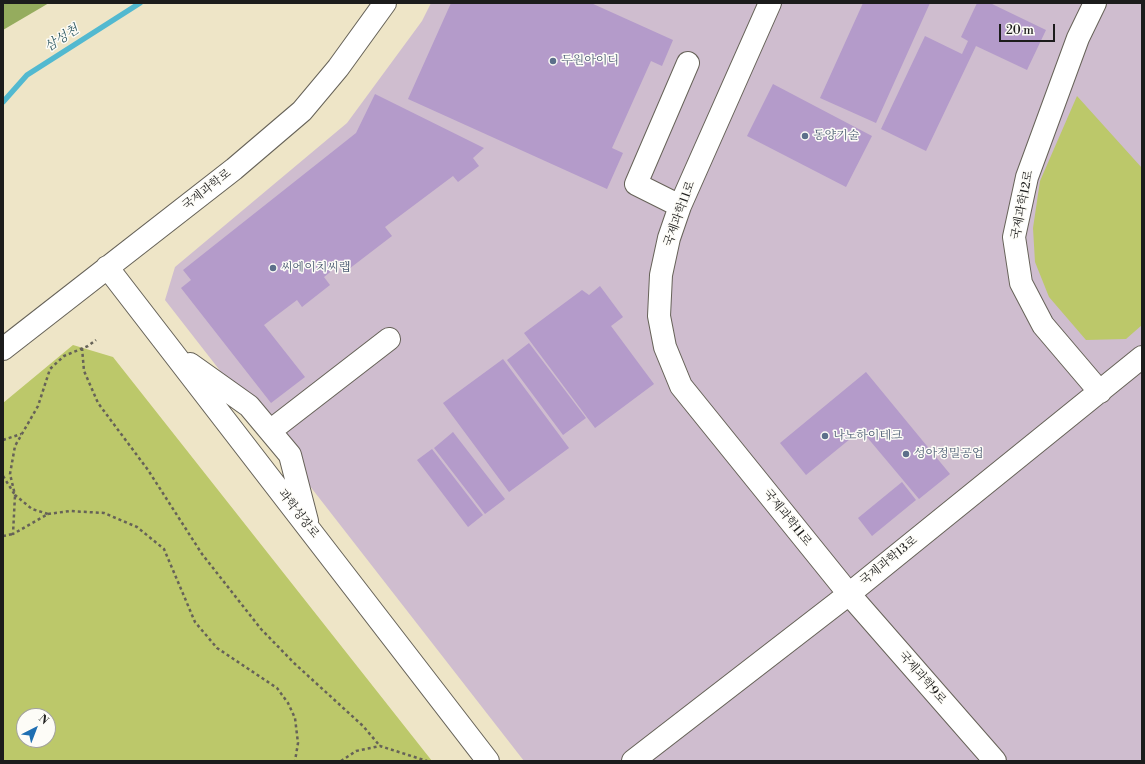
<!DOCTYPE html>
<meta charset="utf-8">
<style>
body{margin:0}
#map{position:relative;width:1145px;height:764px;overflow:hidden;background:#eee5c7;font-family:"Libre Bodoni",serif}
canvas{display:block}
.frame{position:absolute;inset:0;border:4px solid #1c1c1c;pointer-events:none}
.north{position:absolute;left:16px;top:708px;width:40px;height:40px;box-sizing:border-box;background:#fdfcf7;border:1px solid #a3a29f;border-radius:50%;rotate:42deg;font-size:11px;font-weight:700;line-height:16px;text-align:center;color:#1c1c1c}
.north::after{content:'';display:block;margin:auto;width:14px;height:18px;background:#1f6fb2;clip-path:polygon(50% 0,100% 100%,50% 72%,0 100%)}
.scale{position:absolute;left:999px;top:24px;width:56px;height:18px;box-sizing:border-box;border:2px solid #1c1c1c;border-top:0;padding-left:5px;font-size:12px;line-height:14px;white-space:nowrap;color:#1c1c1c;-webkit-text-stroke:3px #fdfcf7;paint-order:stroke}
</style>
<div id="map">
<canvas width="1145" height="764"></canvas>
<div class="frame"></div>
<div class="north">N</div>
<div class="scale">20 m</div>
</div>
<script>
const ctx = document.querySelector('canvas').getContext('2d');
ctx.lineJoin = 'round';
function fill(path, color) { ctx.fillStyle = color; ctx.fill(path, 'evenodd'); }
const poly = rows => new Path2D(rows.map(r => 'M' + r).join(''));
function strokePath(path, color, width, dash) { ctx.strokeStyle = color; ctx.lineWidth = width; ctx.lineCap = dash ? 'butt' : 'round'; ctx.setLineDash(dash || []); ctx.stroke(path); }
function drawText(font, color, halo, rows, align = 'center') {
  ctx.font = font + ' "Libre Bodoni","Noto Serif KR",serif'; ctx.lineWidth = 3; ctx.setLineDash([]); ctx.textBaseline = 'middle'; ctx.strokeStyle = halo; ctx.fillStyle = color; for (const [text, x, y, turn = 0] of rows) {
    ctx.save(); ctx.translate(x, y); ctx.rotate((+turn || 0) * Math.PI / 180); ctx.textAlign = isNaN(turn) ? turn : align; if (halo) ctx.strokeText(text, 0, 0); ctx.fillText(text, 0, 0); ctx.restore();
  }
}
fill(poly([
 [431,3,1142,3,1142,761,524,761,165,300,175,267,347,123,422,21]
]), '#cfbdcf');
fill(poly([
 [1077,96,1142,168,1142,325,1126,339,1086,340,1049,297,1035,262,1033,228,1040,181],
 [73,345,113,357,432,761,3,761,3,403],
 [24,716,48,716,48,740,24,740]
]), '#bcc86a');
fill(poly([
 [3,3,49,3,3,30]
]), '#95ac5e');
strokePath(poly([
 [3,102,27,75,140,3]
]), '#52b9d0', 5.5);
fill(poly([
 [451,3,591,3,673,40,662,66,651,61,612,148,623,153,607,189,408,99],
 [863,3,930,3,876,123,820,98],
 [977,3,990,3,1046,30,1027,70,976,46,926,151,881,129,925,36,962,54,968,41,961,37],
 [773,84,872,136,846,187,747,136],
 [375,94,484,148,473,158,479,166,458,182,453,176,385,227,392,236,345,272,339,265,324,277,330,285,302,307,297,300,264,325,305,377,271,403,181,288,191,280,183,270,356,133],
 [600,286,623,317,611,326,654,384,595,428,524,333,582,290,589,295],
 [529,343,586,418,563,435,507,360],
 [503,359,569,448,509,492,443,403],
 [866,372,950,474,919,499,861,430,806,475,780,443],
 [453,432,505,499,485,514,434,448],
 [432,449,483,515,468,527,417,460],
 [902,482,916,500,872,536,858,518]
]), '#b49bca');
const minor = poly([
 [770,3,680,206,669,238,661,275,659,316,665,347,681,386,849,594,995,761],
 [1095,3,1078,38,1027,177,1014,237,1021,283,1043,325,1100,392],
 [680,206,636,184,688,63],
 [107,267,488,761],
 [3,349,234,169,302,111,338,68,385,3],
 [190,364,249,406,290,455,307,521],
 [270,431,389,339],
 [633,761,849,594,1142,357]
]);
strokePath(minor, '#666258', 24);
strokePath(poly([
 [82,348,84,371,98,403,148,470,202,554,261,629,294,663,363,726,380,746],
 [3,440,21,434],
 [3,476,15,495,13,534,48,514,32,509,15,495,10,474,15,446,38,406,50,369,64,356,88,346,96,340],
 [48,514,70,511,104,513,137,527,164,549,195,622,217,648,277,688,288,703,295,718,298,743,295,761],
 [3,536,13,534],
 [341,761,356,751,380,746,427,761]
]), '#666258', 2.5, [3, 3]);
strokePath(minor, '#fff', 22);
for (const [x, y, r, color] of [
 [553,61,4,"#5c6f8a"],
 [805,136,4,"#5c6f8a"],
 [273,268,4,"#5c6f8a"],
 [825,436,4,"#5c6f8a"],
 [906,454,4,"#5c6f8a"]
]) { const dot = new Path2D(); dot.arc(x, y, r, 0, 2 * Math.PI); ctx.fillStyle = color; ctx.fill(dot); strokePath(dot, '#fdfcf7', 1.5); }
drawText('12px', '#4e5e75', '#fdfcf7', [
 ["두원아이디",561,61],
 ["동양기술",813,136],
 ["씨에이치씨랩",281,268],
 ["나노하이테크",833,436],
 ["성아정밀공업",914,454]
], 'left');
drawText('12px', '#1c1c1c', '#fdfcf7', [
 ["국제과학로",207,190,-38],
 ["국제과학12로",1023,205,-79],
 ["국제과학11로",680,214,-70],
 ["과학성장로",298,514,52],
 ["국제과학11로",787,518,51],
 ["국제과학13로",889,561,-39],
 ["국제과학9로",922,678,49]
]);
drawText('italic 13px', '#325b64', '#fdfcf7', [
 ["삼성천",62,39,-33]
]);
</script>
